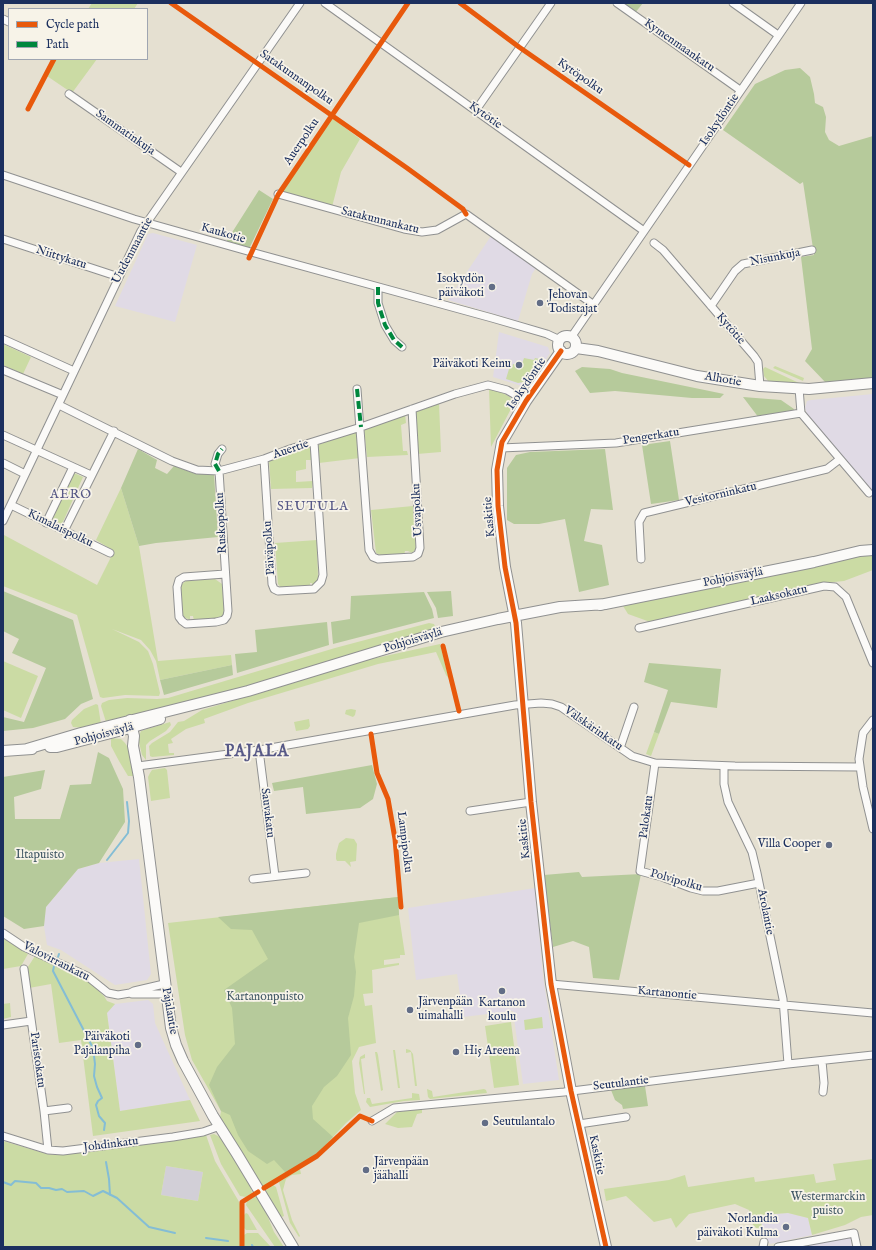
<!DOCTYPE html>
<meta charset="utf-8">
<style>
body{margin:0}
#map{position:relative;width:876px;height:1250px;overflow:hidden;background:#e5e0d1;font-family:"IM FELL English",serif}
canvas{display:block}
.frame{position:absolute;inset:0;border:4px solid #1b2f5e;pointer-events:none}
.legend{position:absolute;left:8px;top:8px;width:140px;height:52px;box-sizing:border-box;background:#f7f3e8;border:1px solid #9fa5b1;margin:0;padding:5px 7px;list-style:none;font-size:12px;color:#1b2f5e}
.legend li{display:flex;align-items:center;gap:8px;height:20px}
.legend b{width:20px;border:1px solid #9fa5b1}
</style>
<div id="map">
<canvas width="876" height="1250"></canvas>
<div class="frame"></div>
<ul class="legend">
<li><b style="height:5px;background:#e8590c"></b>Cycle path</li>
<li><b style="height:5px;background:#00873e"></b>Path</li>
</ul>
</div>
<script>
const ctx = document.querySelector('canvas').getContext('2d');
ctx.lineJoin = 'round';
function fill(path, color) { ctx.fillStyle = color; ctx.fill(path, 'evenodd'); }
const poly = rows => new Path2D(rows.map(r => 'M' + r).join(''));
function strokePath(path, color, width, dash) { ctx.strokeStyle = color; ctx.lineWidth = width; ctx.lineCap = dash ? 'butt' : 'round'; ctx.setLineDash(dash || []); ctx.stroke(path); }
function drawText(font, color, halo, rows, align = 'center') {
  ctx.font = font + ' "IM FELL English",serif'; ctx.lineWidth = 3.5; ctx.setLineDash([]); ctx.textBaseline = 'middle'; ctx.strokeStyle = halo; ctx.fillStyle = color; for (const [text, x, y, turn = 0] of rows) {
    ctx.save(); ctx.translate(x, y); ctx.rotate((+turn || 0) * Math.PI / 180); ctx.textAlign = isNaN(turn) ? turn : align; if (halo) ctx.strokeText(text, 0, 0); ctx.fillText(text, 0, 0); ctx.restore();
  }
}
fill(poly([
 [153,233,197,245,175,322,115,306,148,234],
 [491,236,536,268,532,274,518,321,448,300],
 [499,332,548,347,550,353,529,386,525,387,493,377],
 [873,394,873,494,808,417,805,408,807,401,811,400],
 [139,859,151,974,147,980,115,985,61,950,47,945,44,926,46,907,78,869,99,863],
 [535,888,543,976,559,1080,523,1084,513,1011,463,1017,457,974,416,980,408,908],
 [148,1000,153,1004,155,1023,190,1100,120,1111,107,1012,115,1004],
 [788,1213,808,1218,812,1235,770,1244,763,1235,760,1215],
 [851,1237,852,1247,784,1247]
]), '#e0dae5');
fill(poly([
 [166,1166,203,1172,198,1201,161,1195]
]), '#d2cfd7');
fill(poly([
 [92,3,138,3,134,9,88,9],
 [56,59,97,59,72,93,47,76],
 [332,118,360,139,341,172,332,207,281,193],
 [3,344,31,357,23,374,3,365],
 [524,358,534,360,535,358,544,360,530,381,518,383,506,379,509,369,512,368,513,364,518,365,519,363,522,364],
 [775,366,804,378,803,381,773,368],
 [765,367,799,383,799,384,770,383,764,376,763,369],
 [489,388,497,390,510,397,513,405,491,447],
 [439,403,441,452,417,454,414,410],
 [405,414,406,423,401,425,403,451,407,451,408,455,367,457,364,428],
 [354,431,359,433,360,458,319,463,318,445],
 [311,447,311,460,306,460,306,469,296,471,296,482,313,481,312,488,271,489,269,460],
 [74,473,83,477,62,524,52,520],
 [121,488,139,546,158,661,231,655,232,665,160,680,156,661,150,650,141,640,112,629,139,642,148,651,153,664,160,693,159,696,125,695,103,698,100,697,77,615,3,586,3,537,4,535,97,585,114,551,96,540],
 [413,506,416,549,412,553,408,551,405,551,404,555,383,556,376,553,371,510],
 [317,540,318,579,317,584,312,586,312,583,310,583,310,588,281,588,278,584,275,543],
 [873,554,873,570,844,581,824,583,653,623,628,614,623,606],
 [215,579,222,584,225,612,222,617,216,620,194,621,193,616,190,616,190,620,184,617,182,613,180,587,182,584,186,581],
 [429,623,434,624,436,629,242,689,106,722,101,706,102,703,109,700,127,698,157,699,168,698,335,648],
 [440,644,449,679,446,675,436,652,378,664,248,703,204,719,205,723,186,729,171,739,173,743,168,744,169,753,174,753,174,755,152,757,150,756,149,746,152,743,170,732,178,722,184,721,202,710,367,660],
 [3,661,38,676,21,718,3,710],
 [96,704,98,705,101,724,86,728,73,727,71,723,72,720,84,709],
 [351,709,356,710,355,715,353,717,345,714,346,710],
 [309,719,310,726,308,729,296,731,294,722],
 [170,722,171,725,166,731,150,741,146,745,146,760,142,755,138,738,141,731],
 [654,732,659,734,651,756,646,754],
 [111,738,121,739,125,743,129,749,134,776,128,776,119,761,111,746],
 [165,768,167,770,170,798,151,801,148,777,150,773,152,770],
 [346,838,354,839,357,844,356,861,350,862,351,867,345,861,337,861,336,859,336,854,339,843],
 [398,897,399,915,405,955,400,955,400,958,384,960,384,965,399,963,399,965,372,970,373,993,363,994,365,1006,372,1005,376,1043,359,1047,352,1061,355,1093,361,1110,346,1123,316,1155,261,1188,220,1117,221,1111,192,1060,185,1035,168,923],
 [3,938,28,954,21,966,3,969],
 [35,956,90,982,104,996,107,1001,115,1004,107,1013,120,1111,190,1100,200,1121,93,1136,81,1040,59,1043,51,984,29,988,26,970],
 [10,1003,11,1017,3,1019,3,1004],
 [542,1017,543,1028,525,1030,524,1020],
 [511,1022,519,1085,494,1088,485,1026],
 [406,1049,410,1050,413,1054,417,1086,415,1086,411,1052,406,1053],
 [393,1050,395,1050,400,1088,398,1088],
 [375,1052,377,1052,378,1055,383,1090,381,1091],
 [365,1054,365,1058,361,1059,365,1094,364,1094,359,1063,360,1057],
 [427,1089,432,1091,433,1097,484,1089,486,1090,487,1093,430,1099,428,1097],
 [412,1093,419,1094,420,1100,404,1101,370,1107,366,1102,367,1098,370,1098,372,1104,412,1098],
 [422,1109,422,1113,417,1114,412,1127,398,1128,385,1124,397,1112],
 [214,1134,220,1137,250,1184,252,1193,246,1197,240,1196,221,1164,210,1135],
 [206,1135,215,1161,238,1200,241,1206,240,1247,3,1247,3,1141,47,1154,54,1155],
 [166,1166,203,1172,198,1201,161,1195],
 [873,1159,873,1215,861,1217,845,1225,812,1235,808,1218,788,1213,760,1215,763,1234,753,1225,749,1210,735,1204,689,1214,676,1228,671,1218,654,1222,626,1196,606,1201,604,1189,669,1180,685,1175,688,1187,754,1177,755,1182,814,1174,816,1183,836,1180,833,1164],
 [300,1169,301,1174,292,1175,286,1179,283,1190,292,1220,300,1236,299,1237,290,1223,279,1182],
 [273,1185,276,1187,284,1216,282,1217,273,1208,265,1191],
 [257,1196,263,1205,274,1232,284,1247,275,1247,246,1205,247,1201],
 [246,1213,248,1214,257,1230,246,1230,244,1228,244,1215],
 [247,1233,258,1233,271,1247,244,1247,244,1235]
]), '#cbdba4');
fill(poly([
 [622,3,643,3,635,13],
 [800,68,810,77,814,94,815,103,823,107,826,117,825,132,829,140,839,146,873,136,873,379,826,383,805,361,812,349,801,257,814,255,803,182,800,184,723,130,755,84,785,70],
 [259,190,273,199,249,249,226,242],
 [582,367,610,369,622,373,724,394,720,398,692,398,615,391,590,393,575,371],
 [743,397,781,400,794,409,793,412,759,418],
 [670,441,679,500,651,504,642,445],
 [138,449,157,460,155,468,167,474,174,466,196,474,214,474,218,537,156,543,139,546,121,488],
 [605,449,613,510,591,509,584,541,602,545,609,585,579,592,565,519,539,524,514,524,507,520,507,468,516,455,530,452],
 [3,591,73,620,93,699,81,704,65,719,33,728,3,731,3,717,24,722,46,668,12,653,19,639,3,631],
 [451,591,453,616,438,618,436,608,427,592],
 [424,592,432,609,434,618,333,644,331,622,350,619,351,596],
 [327,622,329,645,237,673,235,654,257,652,255,630],
 [649,663,721,669,717,708,671,702,659,734,654,732,668,690,644,682],
 [232,665,233,675,164,695,160,680],
 [98,752,109,758,123,789,125,822,99,863,78,869,46,907,44,926,24,929,3,916,3,777,45,770,41,789,14,797,15,819,60,819,70,785,91,784],
 [372,765,377,784,373,799,360,808,306,814,303,787,274,791,272,783],
 [579,872,582,877,641,874,619,980,593,978,589,947,573,941,553,947,544,875],
 [398,897,399,915,359,923,354,957,356,972,354,996,348,1018,351,1055,337,1076,324,1087,312,1106,313,1119,333,1137,316,1155,286,1173,274,1160,267,1164,248,1151,238,1135,230,1115,221,1111,209,1085,217,1067,235,1044,232,1008,224,990,268,959,252,930,231,929,218,917],
 [645,1086,648,1106,623,1109,622,1105,615,1100,611,1090]
]), '#b6ca9b');
strokePath(poly([
 [107,860,128,833,129,821,127,802],
 [58,957,59,954],
 [54,966,53,971,93,1048,95,1064,94,1076,97,1087,102,1098,98,1101,96,1105,99,1116,105,1123,104,1130],
 [106,1162,109,1179,110,1195],
 [3,1182,11,1185,15,1181,36,1183,41,1188,49,1188,56,1190,62,1189,67,1192,84,1191,93,1196,103,1191,117,1198,149,1227,175,1233],
 [206,1238,228,1241],
 [252,1245,253,1247]
]), '#84bdd5', 2);
const street = poly([
 [325,3,644,231],
 [617,3,740,90],
 [733,3,778,35],
 [3,19,9,22],
 [69,94,181,172],
 [476,110,551,3],
 [3,175,134,219,251,252,492,318,547,334,560,340],
 [278,194,404,229,422,232,437,230,466,214,594,305],
 [3,239,119,277],
 [654,243,663,250,754,356,758,362,760,386],
 [378,287,378,303,385,325,394,340,402,347],
 [711,306,735,271,743,264,812,250],
 [572,336,801,3],
 [3,339,74,371],
 [3,370,63,395],
 [799,388,801,413,869,493],
 [357,389,369,550,373,557,378,559,413,557,418,554,420,548,412,409],
 [59,405,172,461,197,470,219,471,264,459,290,449,361,427,455,394,488,385,507,390,526,401],
 [3,435,91,475],
 [501,448,616,443,801,413],
 [222,449,218,454,215,464,219,471,228,611,227,616,224,620,216,622,186,624,182,621,179,617,177,587,179,580,184,577,225,574],
 [264,459,272,584,274,589,278,591,314,589,321,582,323,575,314,442],
 [3,463,25,474],
 [11,505,110,553],
 [3,521,141,231,300,3],
 [46,523,73,467],
 [64,531,114,431],
 [641,559,639,522,644,513,827,469,840,459],
 [639,628,824,586,835,587,846,597,873,663],
 [873,720,863,733,859,759,863,787,873,829],
 [620,748,634,707],
 [259,750,275,876],
 [655,763,640,871,662,877,691,888,703,891,718,891,759,883],
 [138,766,259,750,515,705,541,703,552,704,561,707,632,756,655,763,735,766,860,767],
 [724,766,724,784,728,802,752,852,757,873,783,999,788,1064],
 [470,811,531,802],
 [253,879,306,873],
 [3,933,24,947,87,976,108,993,118,995,130,993,134,991,164,984],
 [24,969,44,1111,48,1150],
 [551,984,873,1013],
 [132,994,165,994],
 [3,1025,31,1021],
 [822,1061,824,1083,823,1092],
 [44,1111,68,1108],
 [372,1121,394,1108,564,1092,788,1064,873,1055],
 [579,1124,626,1117],
 [3,1136,48,1150,63,1151,173,1137,203,1132,220,1126],
 [763,1247,764,1242],
 [778,1247,854,1233,857,1247]
]);
const secondary = poly([
 '558 345a9 9 0 1 1 18 0a9 9 0 1 1-18 0Z',
 [576,348,598,351,697,376,760,386,809,389,873,383],
 [561,351,526,401,502,442,497,470,498,506,505,567,516,623,531,802,551,984,571,1091,606,1247],
 [600,605,814,562,860,551,873,550],
 [130,720,134,736,133,746,139,777,171,1028,176,1045,183,1061,213,1116,237,1154,293,1247],
 [50,747,57,747,126,729,160,719],
 [27,749,81,733,248,691,441,632,498,619,560,607,606,604],
 [3,751,32,749]
]);
strokePath(street, '#909191', 9);
strokePath(secondary, '#909191', 12);
strokePath(street, '#fbfaf8', 7);
strokePath(secondary, '#fbfaf8', 10);
strokePath(poly([
 [378,287,378,303,385,325,394,340,402,347],
 [357,389,361,427],
 [219,471,215,464,218,454,222,449]
]), '#00873e', 4, [8, 4]);
strokePath(poly([
 [171,3,407,168,463,209,466,214],
 [460,3,519,47,689,165],
 [28,109,54,59],
 [249,258,278,195,408,3],
 [561,351,526,401,502,442,497,470,498,506,505,567,516,623,531,802,551,984,571,1091,606,1247],
 [443,646,459,711],
 [371,734,377,773,388,799,395,839,401,907],
 [264,1188,317,1156,360,1116,372,1121],
 [242,1247,242,1202,258,1192]
]), '#e8590c', 5);
for (const [x, y, r, color] of [
 [492,287,4,"#626d86"],
 [540,303,4,"#626d86"],
 [519,365,4,"#626d86"],
 [829,845,4,"#626d86"],
 [502,991,4,"#626d86"],
 [410,1010,4,"#626d86"],
 [138,1045,4,"#626d86"],
 [456,1052,4,"#626d86"],
 [485,1123,4,"#626d86"],
 [366,1170,4,"#626d86"],
 [786,1227,4,"#626d86"]
]) { const dot = new Path2D(); dot.arc(x, y, r, 0, 2 * Math.PI); ctx.fillStyle = color; ctx.fill(dot); strokePath(dot, '#f7f3e8', 1.5); }
drawText('12px', '#1b2f5e', '#f7f3e8', [
 ["Kymenmaankatu",679,46,35],
 ["Kytöpolku",580,77,35],
 ["Satakunnanpolku",296,78,35],
 ["Kytötie",485,116,35],
 ["Isokydöntie",720,120,-56],
 ["Sammatinkuja",125,133,35],
 ["Auerpolku",302,142,-56],
 ["Satakunnankatu",380,221,14],
 ["Kaukotie",223,234,16],
 ["Uudenmaantie",133,251,-62],
 ["Niittykatu",61,258,18],
 ["Nisunkuja",775,258,-11],
 ["Kytötie",730,329,49],
 ["Alhotie",723,380,10],
 ["Isokydöntie",527,384,-56],
 ["Pengerkatu",651,437,-9],
 ["Auertie",291,450,-19],
 ["Vesitorninkatu",721,495,-13],
 ["Usvapolku",418,510,-93],
 ["Kaskitie",490,517,-95],
 ["Ruskopolku",222,523,-93],
 ["Kimalaispolku",60,529,26],
 ["Päiväpolku",270,548,-94],
 ["Pohjoisväylä",733,578,-11],
 ["Laaksokatu",779,596,-13],
 ["Pohjoisväylä",413,641,-17],
 ["Välskärinkatu",593,729,35],
 ["Pohjoisväylä",104,735,-15],
 ["Sauvakatu",267,813,83],
 ["Palokatu",647,817,-82],
 ["Kaskitie",525,839,-96],
 ["Lampipolku",404,842,83],
 ["Polvipolku",676,881,16],
 ["Arolantie",765,912,79],
 ["Valovirrankatu",56,962,27],
 ["Kartanontie",667,994,5],
 ["Pajalantie",169,1011,80],
 ["Paristokatu",37,1060,82],
 ["Seutulantie",621,1084,-7],
 ["Johdinkatu",111,1145,-7],
 ["Kaskitie",596,1155,78]
]);
drawText('12px', '#1b2f5e', '#f7f3e8', [
 ["Isokydön",484,280],
 ["päiväkoti",484,294],
 ["Jehovan",548,296,"left"],
 ["Todistajat",548,310,"left"],
 ["Päiväkoti Keinu",511,365],
 ["Villa Cooper",821,845],
 ["Järvenpään",418,1003,"left"],
 ["uimahalli",418,1017,"left"],
 ["Kartanon",502,1004,"center"],
 ["koulu",502,1018,"center"],
 ["Päiväkoti",130,1038],
 ["Pajalanpiha",130,1052],
 ["Hi5 Areena",464,1052,"left"],
 ["Seutulantalo",493,1123,"left"],
 ["Järvenpään",374,1163,"left"],
 ["jäähalli",374,1177,"left"],
 ["Norlandia",778,1220],
 ["päiväkoti Kulma",778,1234]
], 'right');
drawText('12px', '#425966', '#f7f3e8', [
 ["Iltapuisto",40,856],
 ["Kartanonpuisto",265,998],
 ["Westermarckin",828,1198],
 ["puisto",828,1212]
]);
ctx.letterSpacing = '1px';
drawText('13px', '#575987', '#f7f3e8', [
 ["AERO",71,495],
 ["SEUTULA",313,507]
]);
ctx.letterSpacing = '0px';
ctx.letterSpacing = '1px';
drawText('bold 16px', '#575987', '#f7f3e8', [
 ["PAJALA",257,753]
]);
ctx.letterSpacing = '0px';
</script>
